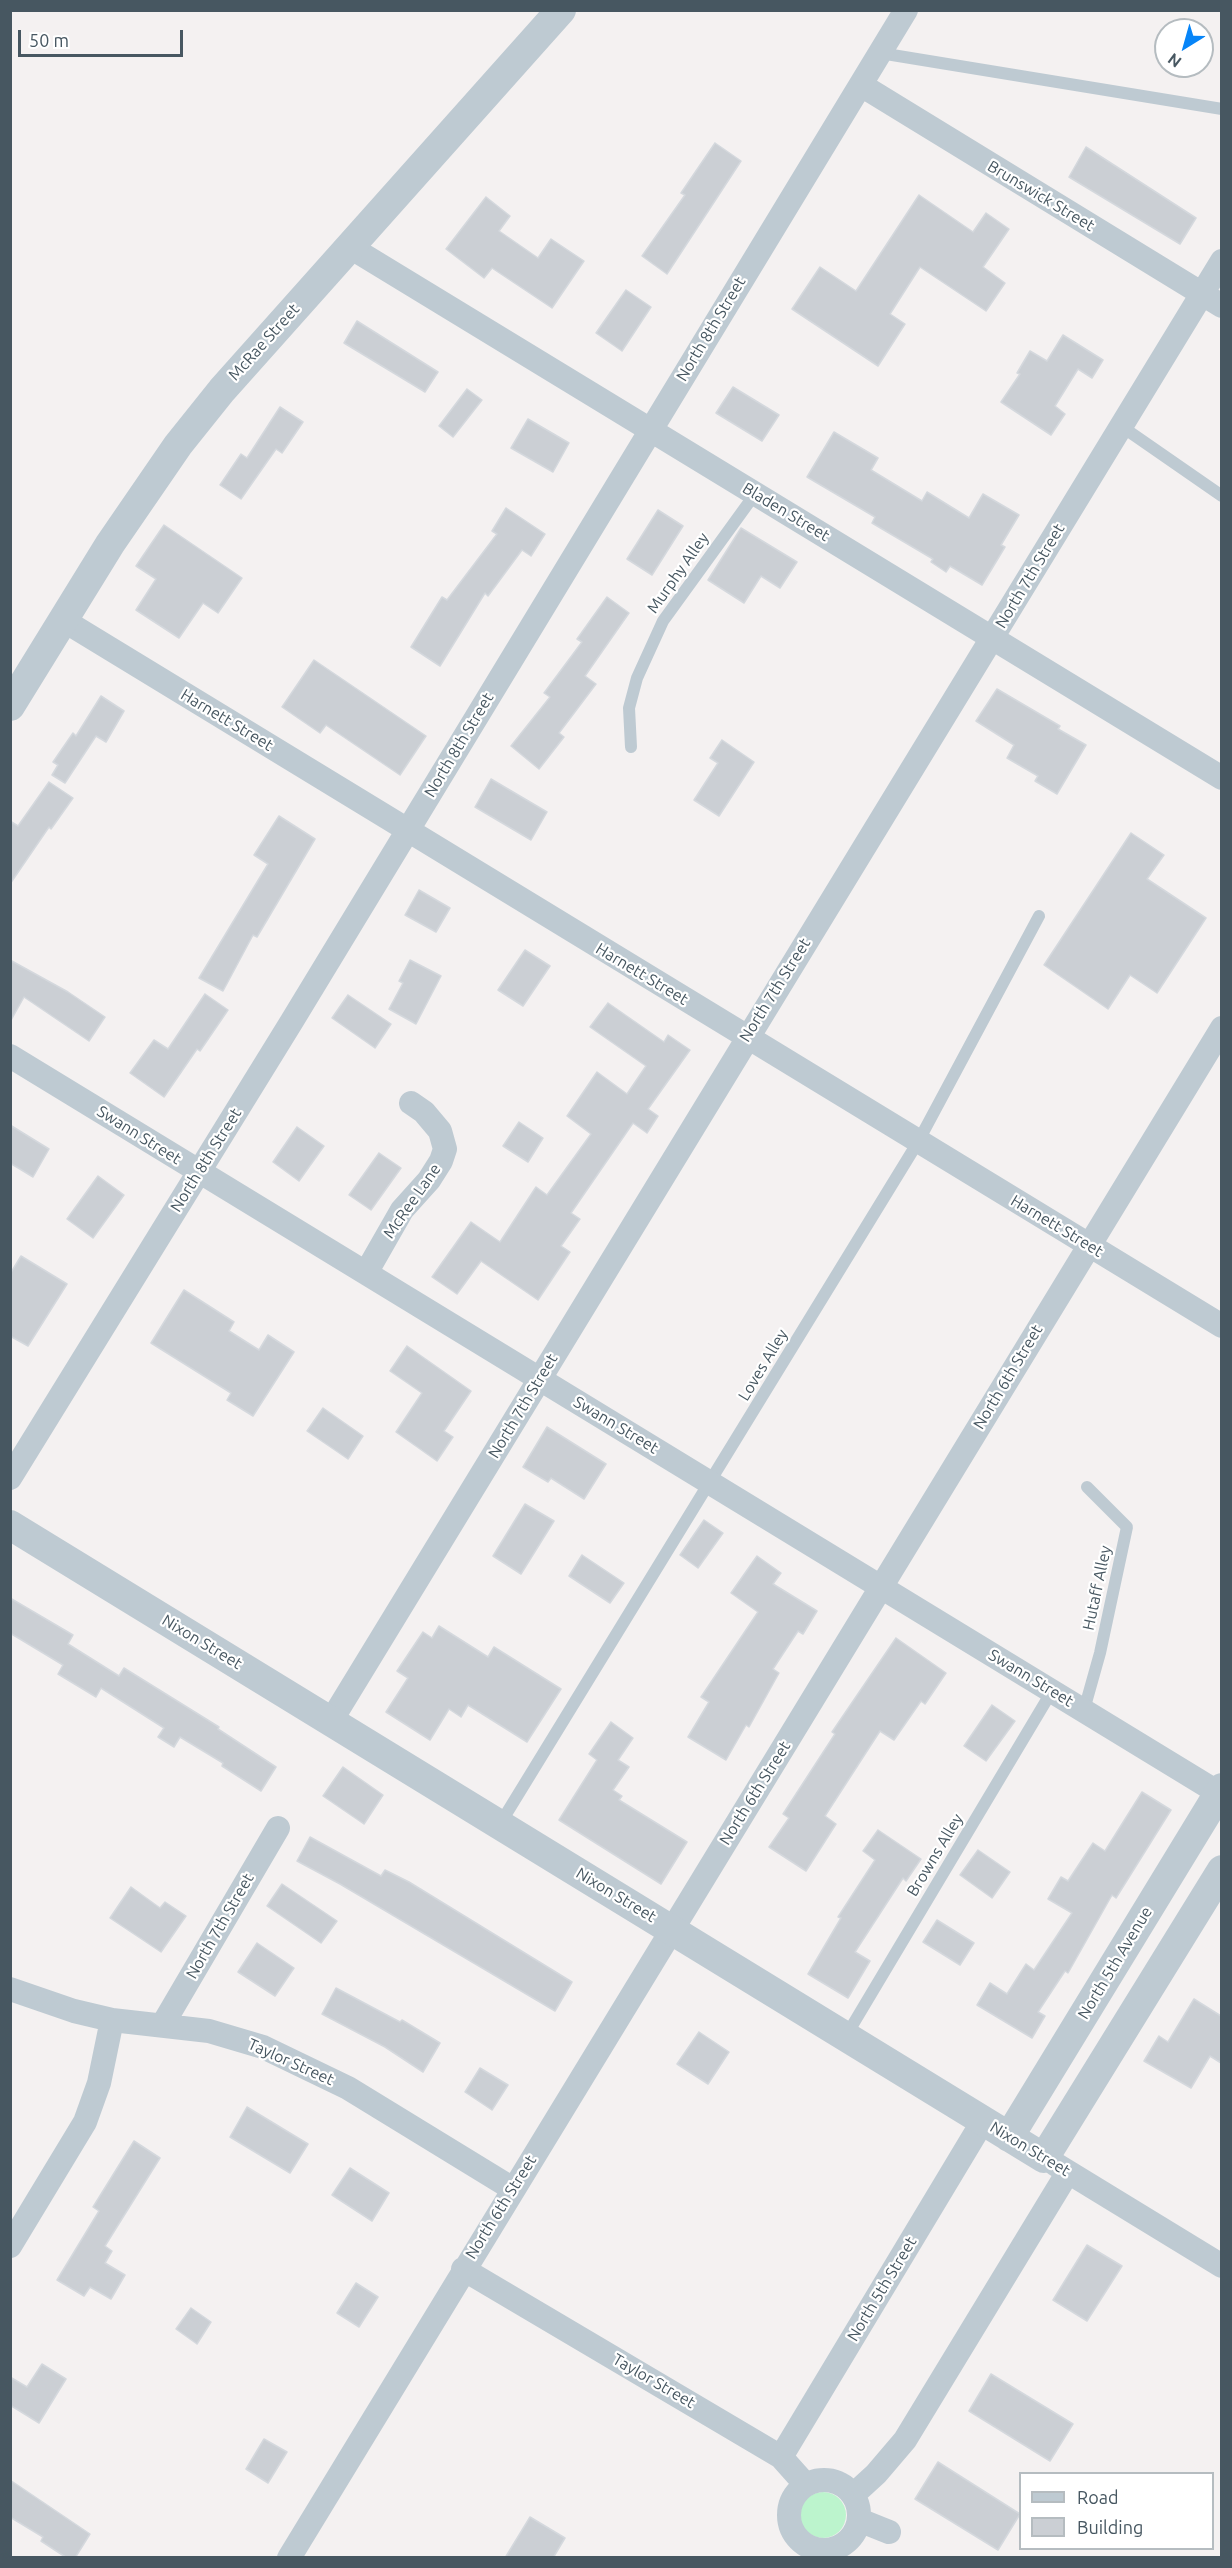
<!DOCTYPE html>
<style>
body{margin:0}
#map{position:relative;width:1232px;height:2568px;overflow:hidden;background:#f4f1f1;font-family:Ubuntu,sans-serif}
canvas{display:block}
.frame{position:absolute;inset:0;border:12px solid #475761;pointer-events:none}
.legend{position:absolute;left:1019px;top:2472px;width:195px;height:78px;box-sizing:border-box;background:#fff;border:2px solid #b5bcc0;margin:0;padding:8px 10px;list-style:none;font-size:18px;color:#475761}
.legend li{display:flex;align-items:center;gap:12px;height:30px}
.legend b{width:30px;border:2px solid #b5bcc0}
.north{position:absolute;left:1154px;top:18px;width:60px;height:60px;box-sizing:border-box;background:#fff;border:2px solid #b5bcc0;border-radius:50%;rotate:217deg;font-size:16px;font-weight:700;line-height:24px;text-align:center;color:#475761}
.north::after{content:'';display:block;margin:auto;width:21px;height:27px;background:#0785f8;clip-path:polygon(50% 0,100% 100%,50% 72%,0 100%)}
.scale{position:absolute;left:18px;top:30px;width:165px;height:27px;box-sizing:border-box;border:3px solid #475761;border-top:0;padding-left:8px;font-size:18px;line-height:21px;white-space:nowrap;color:#475761;-webkit-text-stroke:4px #fff;paint-order:stroke}
</style>
<div id="map">
<canvas width="1232" height="2568"></canvas>
<div class="frame"></div>
<ul class="legend">
<li><b style="height:8px;background:#becad2"></b>Road</li>
<li><b style="height:16px;background:#cbcfd4"></b>Building</li>
</ul>
<div class="north">N</div>
<div class="scale">50 m</div>
</div>
<script>
const ctx = document.querySelector('canvas').getContext('2d');
ctx.lineJoin = 'round';
function fill(path, color) { ctx.fillStyle = color; ctx.fill(path, 'evenodd'); }
const poly = rows => new Path2D(rows.map(r => 'M' + r).join(''));
function strokePath(path, color, width, dash) { ctx.strokeStyle = color; ctx.lineWidth = width; ctx.lineCap = dash ? 'butt' : 'round'; ctx.setLineDash(dash || []); ctx.stroke(path); }
function drawText(font, color, halo, rows, align = 'center') {
  ctx.font = font + ' Ubuntu,sans-serif'; ctx.lineWidth = 4.5; ctx.setLineDash([]); ctx.textBaseline = 'middle'; ctx.strokeStyle = halo; ctx.fillStyle = color; for (const [text, x, y, turn = 0] of rows) {
    ctx.save(); ctx.translate(x, y); ctx.rotate((+turn || 0) * Math.PI / 180); ctx.textAlign = isNaN(turn) ? turn : align; if (halo) ctx.strokeText(text, 0, 0); ctx.fillText(text, 0, 0); ctx.restore();
  }
}
fill(poly([
 '800 2515a23 23 0 1 1 46 0a23 23 0 1 1-46 0Z'
]), '#bcf4cd');
const building = poly([
 [715,143,741,161,667,274,642,256,685,195,681,193,715,143],
 [1086,147,1196,218,1180,244,1069,177,1086,147],
 [919,195,973,232,986,213,1009,229,983,267,1005,283,986,311,920,267,890,314,905,324,878,366,792,309,820,267,856,291,919,195],
 [486,197,510,216,499,231,538,258,551,239,584,261,552,308,492,268,484,278,446,249,486,197],
 [626,290,651,307,622,351,596,333,626,290],
 [357,321,438,372,425,392,344,343,357,321],
 [1063,335,1103,360,1092,378,1078,369,1055,406,1065,414,1051,435,1001,402,1020,374,1017,373,1030,351,1047,361,1063,335],
 [733,387,779,415,762,441,716,413,733,387],
 [467,389,482,400,453,437,439,426,467,389],
 [280,407,303,422,282,453,276,449,241,499,220,485,241,454,247,458,280,407],
 [528,419,569,443,553,472,511,448,528,419],
 [834,432,878,458,871,470,922,501,927,492,969,518,983,494,1019,515,1001,545,1005,547,982,585,950,566,946,572,931,562,933,559,872,523,875,517,807,477,834,432],
 [506,508,545,534,531,556,522,550,488,596,485,593,440,666,411,647,442,597,447,600,497,534,492,531,506,508],
 [658,510,683,526,652,575,627,559,658,510],
 [164,525,242,578,218,613,203,603,179,638,136,610,156,579,136,566,164,525],
 [741,528,797,562,780,588,761,576,744,603,708,580,741,528],
 [607,597,629,613,585,676,596,684,559,733,564,737,539,769,511,746,550,697,544,693,582,642,577,639,607,597],
 [314,660,426,736,400,775,326,725,320,733,282,707,314,660],
 [997,689,1060,726,1058,729,1086,745,1057,794,1035,781,1038,776,1007,758,1014,745,976,721,997,689],
 [101,696,124,711,106,742,96,736,65,783,52,775,58,765,53,762,73,733,76,736,101,696],
 [722,740,754,762,719,816,694,800,718,763,710,758,722,740],
 [491,779,547,812,531,840,475,807,491,779],
 [49,782,73,798,51,829,49,827,10,884,10,821,18,826,49,782],
 [279,816,315,839,257,937,253,935,223,991,199,978,268,864,254,855,279,816],
 [1131,833,1164,855,1147,879,1206,918,1157,993,1130,975,1108,1009,1044,965,1131,833],
 [419,890,450,908,436,932,405,915,419,890],
 [525,950,550,966,523,1006,498,990,525,950],
 [10,960,68,992,105,1017,89,1041,24,997,10,1022,10,960],
 [410,960,441,976,416,1024,389,1009,403,983,399,981,410,960],
 [205,994,228,1010,200,1051,197,1049,164,1097,130,1073,154,1040,168,1049,205,994],
 [348,995,391,1024,375,1048,332,1018,348,995],
 [608,1003,664,1042,668,1035,690,1050,648,1109,658,1116,647,1133,633,1123,571,1213,580,1219,561,1246,570,1252,538,1300,481,1261,457,1294,432,1277,471,1222,500,1242,536,1187,547,1195,591,1134,567,1116,597,1072,627,1094,646,1066,590,1027,608,1003],
 [519,1122,543,1138,528,1162,503,1146,519,1122],
 [10,1125,49,1149,33,1177,10,1163,10,1125],
 [297,1127,324,1146,299,1181,273,1162,297,1127],
 [379,1153,401,1168,371,1210,349,1195,379,1153],
 [98,1176,124,1195,93,1238,67,1219,98,1176],
 [21,1256,67,1284,28,1346,10,1336,10,1274,21,1256],
 [184,1290,234,1322,229,1331,259,1350,268,1335,294,1352,253,1416,227,1400,231,1393,151,1343,184,1290],
 [407,1346,471,1391,444,1431,453,1437,437,1461,396,1432,422,1393,390,1371,407,1346],
 [323,1408,363,1436,348,1459,307,1431,323,1408],
 [547,1427,606,1464,584,1499,551,1478,548,1482,523,1467,547,1427],
 [525,1504,554,1521,521,1574,493,1556,525,1504],
 [704,1520,723,1533,698,1568,680,1555,704,1520],
 [582,1555,624,1583,610,1603,569,1576,582,1555],
 [757,1556,781,1573,773,1584,817,1611,803,1634,798,1631,773,1669,779,1673,749,1727,746,1725,726,1760,688,1737,709,1702,701,1697,758,1612,731,1593,757,1556],
 [10,1598,73,1635,68,1644,119,1676,124,1668,219,1727,218,1729,276,1767,261,1791,222,1766,223,1763,180,1737,174,1747,158,1737,164,1728,101,1688,96,1697,58,1674,63,1665,10,1633,10,1598],
 [439,1626,488,1657,494,1647,561,1689,527,1742,468,1705,461,1717,449,1709,430,1740,386,1712,408,1678,397,1671,423,1632,432,1638,439,1626],
 [896,1638,946,1673,925,1704,921,1701,894,1740,880,1731,825,1816,836,1824,806,1871,769,1847,789,1818,783,1814,835,1734,832,1732,896,1638],
 [992,1705,1015,1721,986,1761,964,1746,992,1705],
 [611,1722,633,1738,618,1760,629,1767,613,1790,622,1796,619,1800,687,1842,661,1884,559,1820,597,1760,589,1754,611,1722],
 [343,1767,383,1795,364,1824,323,1796,343,1767],
 [1142,1792,1171,1810,1116,1898,1112,1895,1068,1973,1065,1971,1038,2012,1045,2016,1032,2038,977,2005,990,1983,1007,1994,1026,1964,1034,1970,1072,1913,1048,1899,1061,1877,1068,1881,1093,1843,1105,1851,1142,1792],
 [878,1830,921,1859,906,1881,903,1878,855,1952,870,1961,848,1998,808,1974,841,1918,838,1917,875,1860,863,1851,878,1830],
 [310,1837,381,1876,385,1870,409,1882,572,1982,555,2011,340,1884,297,1861,310,1837],
 [978,1850,1010,1872,992,1898,960,1875,978,1850],
 [282,1884,337,1921,321,1943,267,1906,282,1884],
 [131,1887,160,1908,165,1902,186,1916,161,1952,110,1918,131,1887],
 [937,1920,974,1943,960,1965,923,1942,937,1920],
 [257,1943,294,1968,275,1996,238,1972,257,1943],
 [336,1988,400,2022,402,2020,440,2043,423,2072,385,2047,322,2014,336,1988],
 [1194,1999,1221,2016,1221,2063,1210,2056,1191,2088,1144,2061,1159,2036,1168,2042,1194,1999],
 [699,2032,729,2052,708,2084,677,2064,699,2032],
 [480,2068,508,2085,492,2110,465,2092,480,2068],
 [247,2107,308,2144,290,2173,230,2137,247,2107],
 [134,2141,160,2158,105,2246,112,2251,105,2263,125,2275,111,2299,90,2287,84,2296,57,2280,99,2211,93,2207,134,2141],
 [350,2168,389,2193,372,2221,332,2195,350,2168],
 [1087,2245,1122,2266,1087,2321,1053,2300,1087,2245],
 [356,2283,378,2297,359,2327,337,2313,356,2283],
 [191,2308,211,2322,197,2344,176,2329,191,2308],
 [42,2364,66,2379,39,2423,10,2405,10,2377,27,2387,42,2364],
 [991,2374,1073,2424,1050,2461,969,2411,991,2374],
 [264,2439,287,2452,268,2483,246,2469,264,2439],
 [938,2462,1020,2514,998,2550,915,2499,938,2462],
 [10,2480,90,2534,75,2558,67,2558,41,2541,43,2537,10,2517,10,2480],
 [530,2517,565,2538,553,2558,505,2558,530,2517]
]);
fill(building, '#cbcfd4');
strokePath(building, '#d4d8dd', 1.5);
strokePath(poly([
 [880,53,1222,109],
 [1121,426,1222,496],
 [631,747,629,708,637,678,663,621,755,494],
 [1084,1710,1100,1653,1127,1527,1087,1487],
 [500,1824,918,1142,1039,916],
 [846,2036,1052,1691]
]), '#becad2', 12);
strokePath(poly([
 [861,85,1222,306],
 [350,247,1222,778],
 [63,620,1222,1326],
 [10,1056,1222,1795],
 [366,1273,402,1210,429,1180,441,1161,445,1149,440,1131,424,1112,411,1103],
 [10,1478,292,1021,906,10],
 [331,1721,1222,261],
 [10,1989,74,2011,112,2020,209,2031,263,2047,348,2088,513,2189],
 [163,2024,278,1828],
 [1055,2164,1222,2266],
 [10,2246,85,2122,99,2083,112,2020],
 [463,2269,781,2457,806,2485],
 [781,2457,983,2121],
 '789 2515a35 35 0 1 1 70 0a35 35 0 1 1-70 0Z',
 [853,2495,876,2474,905,2440,1068,2172],
 [859,2520,889,2532],
 [289,2558,1222,1028]
]), '#becad2', 24);
strokePath(poly([
 [10,706,110,544,178,445,222,390,561,10],
 [10,1525,1044,2158,1222,1870],
 [1009,2137,1222,1788]
]), '#becad2', 30);
drawText('16px', '#475761', '#fff', [
 ["Brunswick Street",1041,196,31],
 ["North 8th Street",711,329,-59],
 ["McRae Street",264,342,-48],
 ["Bladen Street",786,512,31],
 ["Murphy Alley",678,573,-55],
 ["North 7th Street",1030,576,-59],
 ["Harnett Street",227,720,31],
 ["North 8th Street",459,745,-59],
 ["Harnett Street",642,974,31],
 ["North 7th Street",775,990,-58],
 ["Swann Street",139,1135,32],
 ["North 8th Street",206,1160,-58],
 ["McRee Lane",412,1201,-55],
 ["Harnett Street",1057,1226,31],
 ["Loves Alley",763,1365,-59],
 ["North 6th Street",1008,1377,-59],
 ["North 7th Street",523,1406,-59],
 ["Swann Street",616,1425,31],
 ["Hutaff Alley",1097,1588,-78],
 ["Nixon Street",202,1642,31],
 ["Swann Street",1031,1678,31],
 ["North 6th Street",755,1793,-58],
 ["Browns Alley",935,1855,-59],
 ["Nixon Street",616,1895,31],
 ["North 7th Street",220,1926,-60],
 ["North 5th Avenue",1115,1963,-59],
 ["Taylor Street",291,2062,24],
 ["Nixon Street",1030,2149,31],
 ["North 6th Street",501,2207,-58],
 ["North 5th Street",882,2289,-59],
 ["Taylor Street",654,2381,30]
]);
</script>
